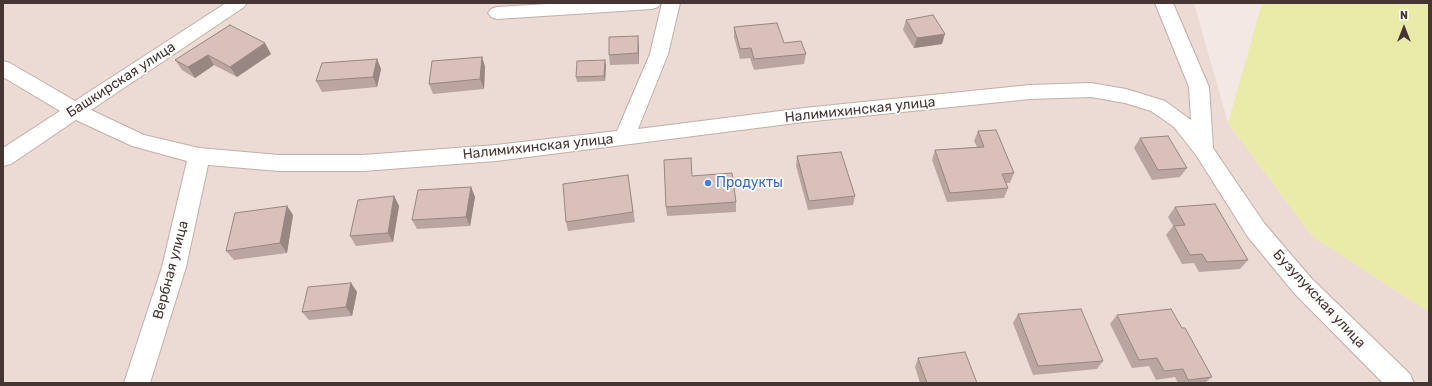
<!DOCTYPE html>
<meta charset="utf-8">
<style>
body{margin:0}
#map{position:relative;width:1432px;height:386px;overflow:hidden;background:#f3e8e4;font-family:Rubik,sans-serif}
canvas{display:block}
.frame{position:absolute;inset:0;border:4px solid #463633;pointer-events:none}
.north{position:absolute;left:1384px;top:8px;width:40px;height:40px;-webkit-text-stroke:3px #fff;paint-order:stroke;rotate:0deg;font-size:11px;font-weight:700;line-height:16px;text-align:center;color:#463633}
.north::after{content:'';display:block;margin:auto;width:14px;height:18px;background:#463633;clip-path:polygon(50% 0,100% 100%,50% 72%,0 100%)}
</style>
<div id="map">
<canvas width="1432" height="386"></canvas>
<div class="frame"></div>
<div class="north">N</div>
</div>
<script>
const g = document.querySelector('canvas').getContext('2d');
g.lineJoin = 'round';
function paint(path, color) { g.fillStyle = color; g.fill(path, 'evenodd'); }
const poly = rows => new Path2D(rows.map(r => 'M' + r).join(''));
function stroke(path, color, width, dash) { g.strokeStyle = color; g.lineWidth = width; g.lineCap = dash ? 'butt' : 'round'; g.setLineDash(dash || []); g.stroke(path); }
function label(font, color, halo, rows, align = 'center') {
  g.font = font + ' Rubik,sans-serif'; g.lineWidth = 3.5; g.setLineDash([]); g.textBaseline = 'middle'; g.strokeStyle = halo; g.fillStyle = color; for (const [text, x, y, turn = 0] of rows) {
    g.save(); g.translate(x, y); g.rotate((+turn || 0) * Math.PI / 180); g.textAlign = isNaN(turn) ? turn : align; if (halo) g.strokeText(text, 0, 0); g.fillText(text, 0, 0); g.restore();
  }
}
paint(poly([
 [3,3,1194,3,1228,123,1313,237,1429,312,1429,383,3,383]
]), '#ecdad5');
paint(poly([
 [1262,3,1429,3,1429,312,1313,237,1228,123]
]), '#ebeba9');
const minor = poly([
 [226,3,247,3,244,7,91,110,144,135,199,148,279,155,363,155,496,145,617,131,650,54,662,3,680,3,668,54,638,129,804,108,1030,85,1091,83,1126,89,1165,101,1191,120,1189,87,1155,3,1173,3,1209,87,1213,148,1264,223,1312,279,1410,374,1414,383,1383,383,1294,293,1248,237,1196,155,1174,127,1151,111,1125,103,1091,97,1030,99,804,122,496,161,363,171,279,171,208,165,186,267,150,383,124,383,162,267,187,161,132,146,76,120,11,164,3,166,3,148,60,111,3,77,3,61,10,63,75,101,226,3],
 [564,3,661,3,658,7,652,9,497,19,491,17,488,13,491,9,497,7,564,3]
]);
stroke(minor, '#c3aea9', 2);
paint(minor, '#fff');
paint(poly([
 [906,20,942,44,914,48,903,30],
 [230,25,271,54,237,77,214,65,195,78,182,70,175,60],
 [734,27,784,43,806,54,804,64,754,70,750,58,740,59,734,37],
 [639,46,639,64,610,65,609,55],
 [482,57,485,67,484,89,433,94,429,84],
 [377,59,381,69,377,87,322,92,316,81],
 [606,65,605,81,577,82,576,77],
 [978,131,1014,173,1010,183,1006,183,1008,188,1004,198,947,202,932,160,935,150,977,147,974,141],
 [1140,138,1187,168,1180,177,1152,180,1134,148],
 [797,156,855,196,853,205,808,210,796,166],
 [628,175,635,222,568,231,566,222],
 [692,176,736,202,736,212,667,216,666,207],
 [471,187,475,197,470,226,417,229,412,220],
 [394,196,399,206,393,242,356,246,350,236],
 [287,206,293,215,287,253,234,260,226,251],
 [1175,207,1248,260,1240,269,1199,272,1194,263,1182,264,1166,235,1173,226,1168,217],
 [351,283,357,292,352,316,309,320,302,312],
 [1018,314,1103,361,1097,369,1033,375,1013,323],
 [1117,315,1182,328,1212,377,1205,383,1178,383,1175,377,1156,380,1149,366,1132,368,1110,324],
 [918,358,977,383,920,383,915,367]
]), '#bba5a1');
paint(poly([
 [945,34,942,44,914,48,917,38],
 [638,36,639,46,639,64,638,53],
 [265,43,271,54,237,77,230,67],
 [208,55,214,65,195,78,188,67],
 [482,57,485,67,484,89,480,79],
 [377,59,381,69,377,87,373,77],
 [605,60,606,65,605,81,604,76],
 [471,187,475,197,470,226,466,217],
 [394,196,399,206,393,242,388,233],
 [287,206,293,215,287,253,280,243],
 [351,283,357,292,352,316,346,307]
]), '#988683');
const building = poly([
 [933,15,945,34,917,38,906,20,933,15],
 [777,23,784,43,801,41,806,54,754,59,751,48,740,49,734,27,777,23],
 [230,25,265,43,230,67,208,55,188,67,175,60,230,25],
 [638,36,638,53,609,55,609,37,638,36],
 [482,57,480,79,429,84,432,61,482,57],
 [377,59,373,77,316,81,322,63,377,59],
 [605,60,604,76,576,77,577,61,605,60],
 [996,130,1014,173,1002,174,1008,188,950,193,935,150,984,147,978,131,996,130],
 [1168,136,1187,168,1158,170,1140,138,1168,136],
 [841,152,855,196,809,201,797,156,841,152],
 [691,158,692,176,732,173,736,202,666,207,664,160,691,158],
 [628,175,633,212,566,222,563,184,628,175],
 [471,187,466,217,412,220,418,190,471,187],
 [394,196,388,233,350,236,358,200,394,196],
 [1215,204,1248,260,1207,262,1202,254,1190,255,1174,226,1185,225,1175,207,1215,204],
 [287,206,280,243,226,251,235,213,287,206],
 [351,283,346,307,302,312,308,287,351,283],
 [1081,309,1103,361,1038,366,1018,314,1081,309],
 [1171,309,1182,328,1185,328,1212,377,1188,380,1183,369,1164,371,1157,358,1139,360,1117,315,1171,309],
 [965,352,977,383,927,383,918,358,965,352]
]);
paint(building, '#d9c0bb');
stroke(building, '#988683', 1);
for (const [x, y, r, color] of [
 [708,183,4,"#3f7fe0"]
]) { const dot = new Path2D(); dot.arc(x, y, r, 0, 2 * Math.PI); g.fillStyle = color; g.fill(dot); stroke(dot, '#fff', 1.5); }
label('14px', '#463633', '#fff', [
 ["Башкирская улица",121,80,-33],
 ["Налимихинская улица",860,110,-6],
 ["Налимихинская улица",538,147,-6],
 ["Вербная улица",171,270,-75],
 ["Бузулукская улица",1319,299,47]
]);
label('14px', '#366cbe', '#fff', [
 ["Продукты",716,183]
], 'left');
</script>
